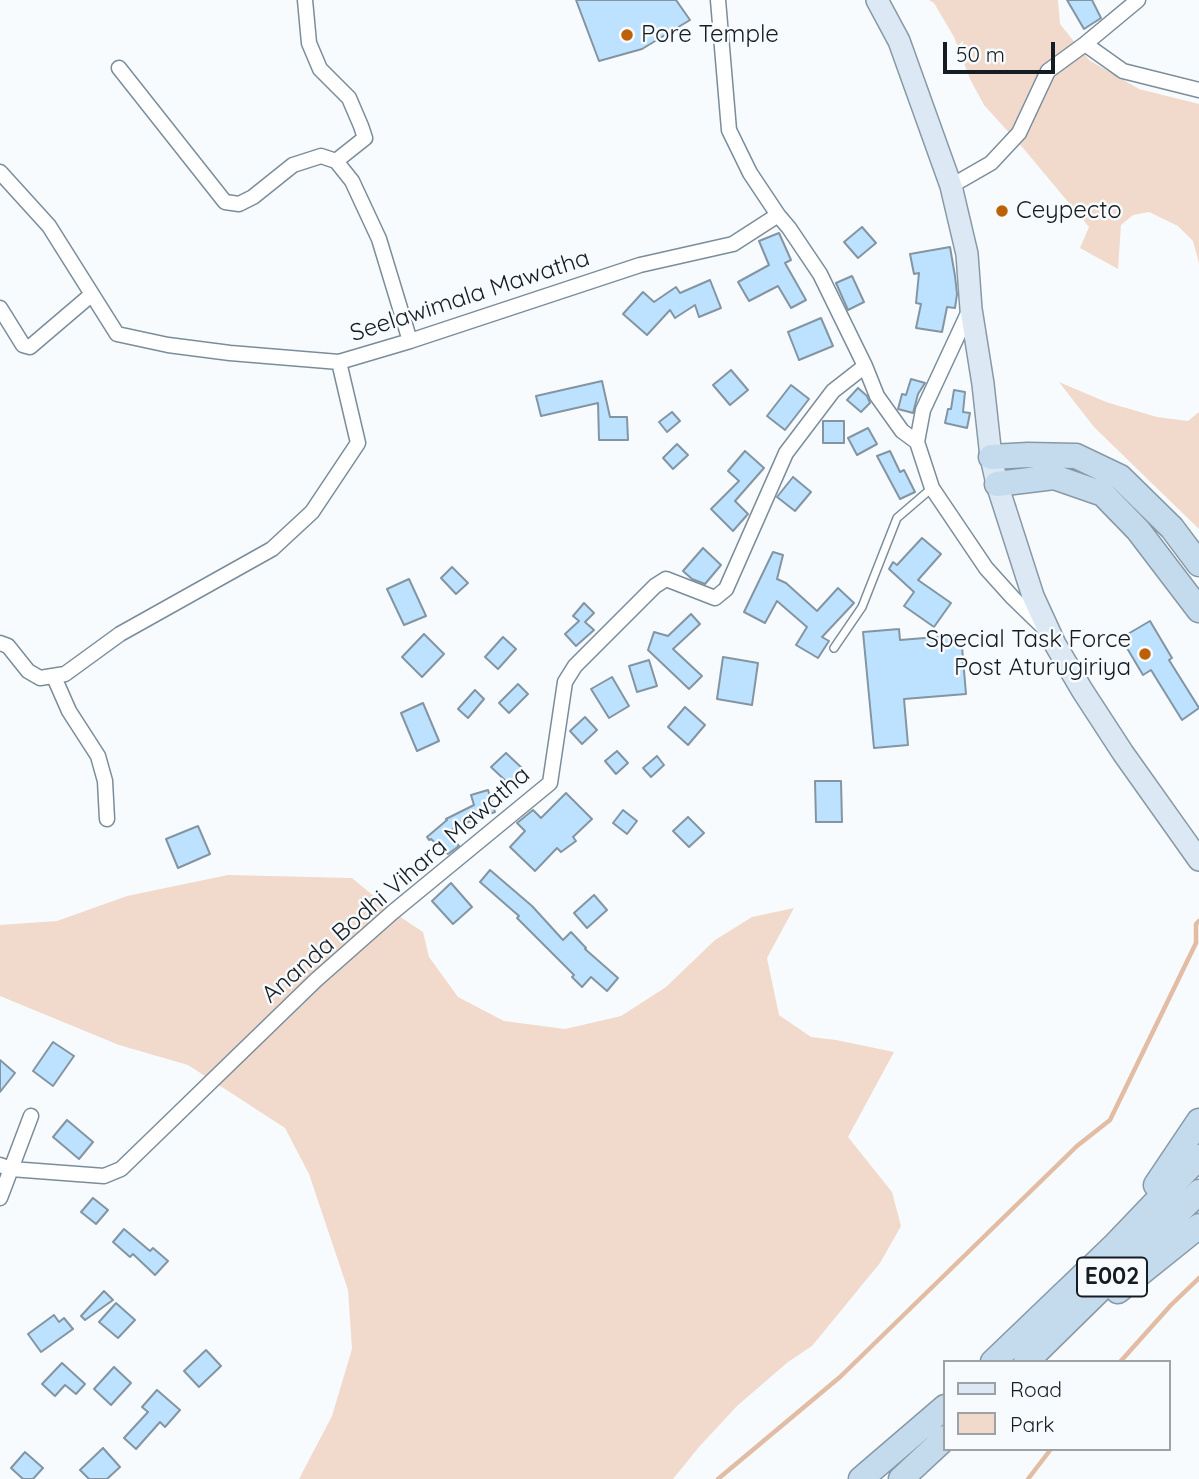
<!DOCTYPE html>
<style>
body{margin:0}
#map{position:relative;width:1199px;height:1479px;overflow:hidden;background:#f7fbfe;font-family:Quicksand,sans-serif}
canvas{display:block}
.legend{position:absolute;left:943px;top:1360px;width:228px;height:91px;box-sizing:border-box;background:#f7fbfe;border:2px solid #9da2a6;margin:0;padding:9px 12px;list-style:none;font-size:21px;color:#151c22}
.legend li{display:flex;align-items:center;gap:14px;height:35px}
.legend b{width:35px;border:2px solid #9da2a6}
.scale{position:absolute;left:943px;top:42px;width:112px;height:32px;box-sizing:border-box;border:4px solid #151c22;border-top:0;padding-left:9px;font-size:21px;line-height:24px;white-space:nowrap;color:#151c22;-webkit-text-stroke:5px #f7fbfe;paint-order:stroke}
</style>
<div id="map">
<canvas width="1199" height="1479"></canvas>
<ul class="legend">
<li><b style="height:9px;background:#dce9f4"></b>Road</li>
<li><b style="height:19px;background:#f1dacb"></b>Park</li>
</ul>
<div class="scale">50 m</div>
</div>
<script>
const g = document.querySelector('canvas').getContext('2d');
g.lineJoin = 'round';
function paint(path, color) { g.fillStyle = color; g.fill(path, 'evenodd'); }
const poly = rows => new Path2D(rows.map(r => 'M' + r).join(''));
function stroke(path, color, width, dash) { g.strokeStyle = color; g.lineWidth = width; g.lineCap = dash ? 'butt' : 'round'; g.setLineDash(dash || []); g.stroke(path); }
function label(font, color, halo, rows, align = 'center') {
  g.font = font + ' Quicksand,sans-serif'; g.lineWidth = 5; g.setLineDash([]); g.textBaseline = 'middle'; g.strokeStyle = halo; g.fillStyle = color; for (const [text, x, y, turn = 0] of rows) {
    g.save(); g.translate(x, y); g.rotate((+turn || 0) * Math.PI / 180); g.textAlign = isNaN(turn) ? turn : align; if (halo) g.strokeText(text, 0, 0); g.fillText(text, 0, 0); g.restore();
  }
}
paint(poly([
 [929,0,1058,0,1060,24,1089,60,1139,89,1199,104,1199,263,1193,241,1178,226,1149,212,1133,215,1121,225,1118,269,1080,248,1089,227,1023,148,984,105,970,79,954,37,934,3],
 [1059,382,1106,402,1157,417,1188,421,1199,412,1199,529,1094,427],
 [228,875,352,878,393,912,423,932,429,957,458,997,504,1021,565,1029,621,1016,666,987,715,940,752,917,794,908,767,958,779,1015,811,1037,836,1040,894,1052,848,1137,892,1192,901,1226,880,1263,812,1346,788,1362,737,1406,699,1447,673,1479,299,1479,332,1416,352,1349,348,1290,309,1174,285,1128,188,1065,119,1045,0,996,0,925,57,921,127,896]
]), '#f1dacb');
stroke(poly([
 [1120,1362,1171,1305,1199,1278],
 [718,1479,840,1377,1077,1146,1110,1120,1196,943,1196,924,1199,921],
 [1028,1479,1051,1449]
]), '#e2bca3', 4.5);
const building = poly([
 [576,0,676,0,690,20,642,49,599,61,576,0],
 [1067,0,1092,0,1101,18,1084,29,1067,0],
 [862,227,876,243,858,258,844,242,862,227],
 [779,233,791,260,785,263,806,300,791,308,778,286,749,301,738,282,769,265,759,241,779,233],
 [950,247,955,276,957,294,955,308,947,307,942,332,916,328,921,304,916,303,919,273,914,274,910,254,950,247],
 [852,276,864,302,848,310,836,283,852,276],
 [710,280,721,308,699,317,695,305,675,318,670,310,647,335,623,314,643,292,654,302,676,287,680,293,710,280],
 [821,318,833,346,799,360,788,332,821,318],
 [731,370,748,390,730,405,713,385,731,370],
 [911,379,925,383,918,394,913,413,898,409,902,394,906,395,911,379],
 [602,381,610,417,627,417,628,440,599,440,598,403,541,416,536,396,602,381],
 [791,385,809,399,785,430,767,416,791,385],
 [858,388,867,396,870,403,861,412,847,400,858,388],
 [954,390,965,392,963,412,970,413,967,428,945,423,948,409,951,409,954,390],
 [672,412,680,421,667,432,659,422,672,412],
 [823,421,844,421,844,443,823,443,823,421],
 [868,428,877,444,857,455,848,438,868,428],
 [677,444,688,455,673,469,663,458,677,444],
 [745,451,764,468,735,501,748,514,733,531,711,509,739,481,728,471,745,451],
 [890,451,900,472,904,470,915,492,900,499,877,456,890,451],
 [793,477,811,492,795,511,777,497,793,477],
 [922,538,941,554,918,580,951,603,934,627,904,606,914,592,889,569,893,562,897,565,922,538],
 [703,548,721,565,705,584,692,579,683,571,703,548],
 [773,552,783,555,777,579,786,583,817,611,838,588,854,603,822,637,829,641,818,658,796,645,807,627,777,601,765,623,744,612,773,552],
 [452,567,468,583,456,594,441,578,452,567],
 [409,579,426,616,404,625,387,589,409,579],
 [584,603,594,613,585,622,594,630,576,646,565,634,579,621,573,616,584,603],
 [691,614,700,624,673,649,702,676,689,689,648,650,654,632,668,636,691,614],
 [1150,621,1172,658,1169,660,1199,708,1182,720,1151,670,1143,675,1121,638,1150,621],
 [899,629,900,640,961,635,966,694,904,699,908,745,874,748,863,632,899,629],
 [424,634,444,654,422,677,402,657,424,634],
 [503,637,516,649,498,669,485,657,503,637],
 [723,657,758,663,752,705,717,699,723,657],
 [649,660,657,686,637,692,629,666,649,660],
 [612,677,629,706,609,718,591,689,612,677],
 [518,684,528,694,509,713,499,703,518,684],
 [475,690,484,699,468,718,458,709,475,690],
 [423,703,439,741,417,751,401,713,423,703],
 [685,707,705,725,688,745,668,727,685,707],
 [585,717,597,730,582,744,570,731,585,717],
 [617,751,628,763,616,774,605,761,617,751],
 [506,753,523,769,509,784,491,767,506,753],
 [657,756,664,765,651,777,643,768,657,756],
 [815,781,841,781,842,822,816,822,815,781],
 [488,790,495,812,475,819,447,832,459,846,448,854,431,839,429,840,427,837,447,820,446,819,474,805,471,795,488,790],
 [566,793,592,819,573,837,576,841,561,852,557,848,535,871,510,847,525,831,517,823,533,810,541,818,566,793],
 [623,810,637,821,627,834,613,823,623,810],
 [688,817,704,833,689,847,673,831,688,817],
 [198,826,210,854,178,868,166,839,198,826],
 [490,870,532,906,563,940,571,932,586,948,585,949,618,978,607,991,591,977,582,987,572,977,574,975,517,918,519,916,480,882,490,870],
 [451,883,472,907,453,924,432,901,451,883],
 [594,895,607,910,587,928,574,913,594,895],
 [53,1042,74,1056,53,1086,33,1071,53,1042],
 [0,1060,15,1073,0,1092,0,1060],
 [67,1120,93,1142,79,1159,53,1137,67,1120],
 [93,1198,108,1210,96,1224,81,1212,93,1198],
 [124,1229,150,1251,153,1248,168,1261,155,1275,133,1254,130,1257,113,1242,124,1229],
 [104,1291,113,1300,85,1320,81,1316,104,1291],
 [116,1303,135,1320,118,1338,99,1322,116,1303],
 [54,1315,59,1322,64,1318,73,1329,41,1352,28,1334,54,1315],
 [206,1350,221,1366,199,1387,184,1371,206,1350],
 [62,1363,85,1384,76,1394,65,1385,55,1396,42,1384,62,1363],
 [114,1367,131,1383,111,1405,94,1389,114,1367],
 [157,1390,180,1410,165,1427,160,1422,136,1449,124,1438,148,1412,142,1407,157,1390],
 [103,1448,120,1467,107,1479,89,1479,80,1470,103,1448],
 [25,1452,43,1468,33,1479,23,1479,11,1468,25,1452]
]);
paint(building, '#bde2ff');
stroke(building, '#8395a3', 2);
const service = poly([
 [834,648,862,607,897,518,932,488]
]);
const minor = poly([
 [305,0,309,43,320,69,349,98,361,126,365,138,336,161],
 [1085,44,1123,71,1199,90],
 [119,68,225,202,239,204,253,197,293,165,321,156,336,161,352,181,379,239,410,341],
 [0,172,49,226,117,334,168,345,230,353,339,362],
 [951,186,991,163,1019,133,1048,71,1085,44,1138,0],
 [778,215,789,228,820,274,865,366,877,396,902,431,917,442],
 [0,308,23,345,30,347,91,295],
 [970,309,923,410,917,442,932,488,986,568,1013,598,1044,628],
 [0,643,8,646,28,671,40,678,65,674,120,634,272,549,312,512,358,443,339,362,410,341,640,265,733,244,778,215,750,173,729,130,718,0],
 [54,677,69,711,98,756,105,781,107,819],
 [31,1116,11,1169,104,1176,121,1169,316,980,393,912,550,783,565,682,575,666,655,586,666,579,715,598,726,589,786,453,833,391,865,366],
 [0,1165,11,1169,0,1198]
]);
const primary = poly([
 [877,0,899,41,951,186,967,254,971,309,983,384,991,457,997,484,1033,596,1055,644,1082,690,1123,753,1199,860]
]);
const motorway = poly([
 [991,457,1028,455,1076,456,1120,477,1172,528,1199,564],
 [997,484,1054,477,1103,494,1138,530,1199,610],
 [1156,1185,1199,1121],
 [1118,1291,1199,1226],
 [993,1362,1114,1246,1199,1157],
 [1026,1362,1199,1192],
 [861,1479,945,1407],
 [901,1479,945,1438]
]);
stroke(service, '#7b8d9b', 10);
stroke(minor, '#7b8d9b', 17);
stroke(primary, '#8798a6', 24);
stroke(motorway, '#8798a6', 27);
stroke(service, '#fff', 7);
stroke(minor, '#fff', 14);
stroke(primary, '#dce9f4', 21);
stroke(motorway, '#c4dbed', 24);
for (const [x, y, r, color] of [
 [627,35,7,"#bd6109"],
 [1002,211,7,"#bd6109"],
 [1145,654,7,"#bd6109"]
]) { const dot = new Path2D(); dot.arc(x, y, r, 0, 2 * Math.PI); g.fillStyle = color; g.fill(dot); stroke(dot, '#f7fbfe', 2.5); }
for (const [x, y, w] of [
 [1112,1277,70]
]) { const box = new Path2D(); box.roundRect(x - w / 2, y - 19.5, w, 39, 5); g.fillStyle = '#f7fbfe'; g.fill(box); stroke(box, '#151c22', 2); }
label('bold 23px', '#151c22', null, [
 ["E002",1112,1277]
]);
label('24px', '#151c22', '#f7fbfe', [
 ["Pore Temple",641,35],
 ["Ceypecto",1016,211],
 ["Special Task Force",1131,640,"right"],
 ["Post Aturugiriya",1131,668,"right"]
], 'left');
label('24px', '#151c22', '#f7fbfe', [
 ["Seelawimala Mawatha",470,296,-18],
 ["Ananda Bodhi Vihara Mawatha",396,885,-41]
]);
</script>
